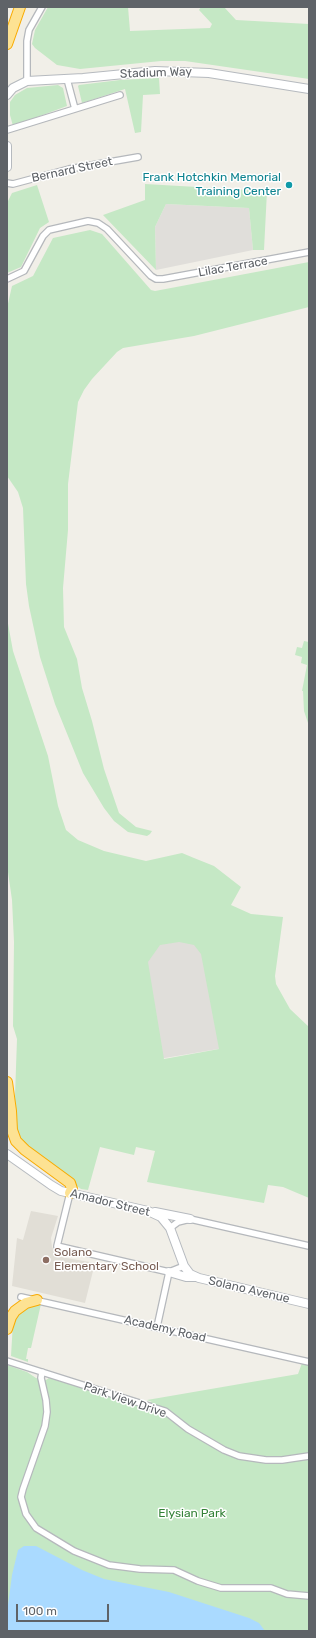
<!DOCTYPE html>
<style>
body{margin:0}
#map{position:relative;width:316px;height:1638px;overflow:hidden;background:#f1efe8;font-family:Rubik,sans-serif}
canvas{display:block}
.frame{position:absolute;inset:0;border:8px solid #5f6368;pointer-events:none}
.scale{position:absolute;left:16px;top:1604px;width:93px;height:18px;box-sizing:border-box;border:2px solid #5f6368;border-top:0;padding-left:5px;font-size:12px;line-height:14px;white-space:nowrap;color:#5f6368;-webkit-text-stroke:3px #fff;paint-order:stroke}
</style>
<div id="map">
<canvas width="316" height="1638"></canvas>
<div class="frame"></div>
<div class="scale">100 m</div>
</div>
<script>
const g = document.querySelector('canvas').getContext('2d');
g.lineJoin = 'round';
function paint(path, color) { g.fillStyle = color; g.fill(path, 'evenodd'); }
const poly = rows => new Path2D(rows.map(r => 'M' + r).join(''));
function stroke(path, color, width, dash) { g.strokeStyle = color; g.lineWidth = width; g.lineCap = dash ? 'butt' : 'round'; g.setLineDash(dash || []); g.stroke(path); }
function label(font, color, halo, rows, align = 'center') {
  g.font = font + ' Rubik,sans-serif'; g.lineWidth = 3; g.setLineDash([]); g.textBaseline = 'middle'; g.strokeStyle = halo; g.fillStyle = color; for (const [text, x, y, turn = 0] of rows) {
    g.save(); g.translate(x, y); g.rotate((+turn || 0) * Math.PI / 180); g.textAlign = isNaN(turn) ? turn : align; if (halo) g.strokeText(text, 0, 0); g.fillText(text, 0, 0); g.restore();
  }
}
paint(poly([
 [166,204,249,208,253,250,156,270,155,227],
 [219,911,242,1045,141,1062,118,928]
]), '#e0deda');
paint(poly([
 [31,1211,58,1216,51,1238,52,1247,56,1253,61,1257,95,1263,85,1303,12,1286,17,1238,23,1240]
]), '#e1ded6');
paint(poly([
 [48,7,128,7,130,31,210,28,212,24,199,10,201,7,224,7,236,20,309,24,309,79,185,61,161,61,80,69,57,65,35,48,32,44,35,30],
 [159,78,160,94,143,95,141,132,135,133,125,89,82,103,78,86,79,85,120,80],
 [58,85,63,88,67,106,13,126,10,115,10,102,15,95,27,88],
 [145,184,267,191,264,250,253,250,249,208,166,204,155,227,156,270,103,215,145,200],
 [37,185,49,222,40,228,21,267,7,273,7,203,12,193],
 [90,230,102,234,151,290,155,291,309,262,309,307,194,336,123,348,117,352,92,379,84,390,78,402,68,484,68,530,63,588,64,627,77,659,82,688,92,721,104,769,119,813,136,827,152,831,150,834,147,836,128,832,114,821,104,808,83,773,55,704,40,657,29,606,26,584,23,508,18,492,7,476,7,308,12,286,33,276,53,238],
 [7,618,13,651,48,756,58,806,66,830,78,840,104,851,146,861,182,853,194,858,214,866,241,887,231,905,251,914,283,917,275,976,276,984,290,1009,309,1027,309,1198,283,1187,268,1185,264,1203,147,1182,155,1151,136,1147,134,1155,100,1147,88,1190,81,1189,26,1149,17,1137,14,1124,17,1039,13,1026,14,942,12,900,7,865],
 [179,942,194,945,201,954,219,1049,164,1059,148,962,160,945],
 [304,641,309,642,309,726,304,711,303,691,302,691,307,665,301,663,302,657,295,655,297,647,302,648],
 [41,1304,31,1348,28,1348,26,1359,28,1359,28,1362,11,1356,13,1322,17,1314,28,1306],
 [302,1363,309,1365,309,1631,7,1631,7,1365,27,1372,36,1378,46,1380,49,1378,138,1405,152,1402,147,1400,298,1374]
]), '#c5e8c5');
paint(poly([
 [24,1546,36,1546,82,1570,104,1579,169,1592,249,1618,259,1623,265,1631,7,1631,7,1613,12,1575,18,1550]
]), '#aadaff');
const street = poly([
 [67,79,75,109],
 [27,81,27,41,29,30,42,7],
 [7,130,120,95],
 [7,183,13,184,69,169,138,157],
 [7,279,24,271,43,236,49,230,88,221,98,223,107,229,151,276,156,279,163,279,309,252],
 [70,1193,57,1246,169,1272,184,1266],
 [170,1228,178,1222,190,1219,309,1246],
 [21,1297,309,1362],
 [157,1327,169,1272],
 [7,1361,165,1411,188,1429,224,1450,239,1456,266,1460,282,1460,309,1456],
 [42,1372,41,1378,46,1400,47,1412,45,1426,23,1489,21,1497,26,1514,36,1528,74,1551,109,1565,140,1569,174,1570,198,1581,221,1588,271,1588,287,1594,309,1596]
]);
const secondary = poly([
 [7,95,13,88,27,81,83,78,155,71,209,73,309,89],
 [7,146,7,167],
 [7,1154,51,1185,61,1191,148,1211,161,1217,170,1228,184,1266,190,1274,199,1278,309,1304],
 [155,1212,190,1219],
 [169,1272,186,1277,195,1277]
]);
const highway = poly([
 [7,44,20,7],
 [7,1082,11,1111,12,1130,16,1141,25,1150,70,1183,72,1189,70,1193],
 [7,1329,11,1317,15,1311,26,1303,37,1300]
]);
stroke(street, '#b5b8bc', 8);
stroke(secondary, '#b6babf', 10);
stroke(highway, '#f9ab00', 12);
stroke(street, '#fff', 5.5);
stroke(secondary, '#fff', 8);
stroke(highway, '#fde293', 10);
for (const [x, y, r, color] of [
 [289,185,4,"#0f9aa8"],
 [46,1260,4,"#8d6e63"]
]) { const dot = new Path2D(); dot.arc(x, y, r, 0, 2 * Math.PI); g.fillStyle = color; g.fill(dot); stroke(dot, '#fff', 1.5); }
label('12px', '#5f6368', '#fff', [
 ["Stadium Way",156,73,-2],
 ["Bernard Street",72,170,-12],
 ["Lilac Terrace",233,267,-10],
 ["Amador Street",110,1203,14],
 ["Solano Avenue",249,1290,13],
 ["Academy Road",165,1329,13],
 ["Park View Drive",125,1400,19]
]);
label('12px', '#0d838f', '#fff', [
 ["Frank Hotchkin Memorial",281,178],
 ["Training Center",281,192]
], 'right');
label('12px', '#785e54', '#fff', [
 ["Solano",54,1253],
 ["Elementary School",54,1267]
], 'left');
label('12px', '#348238', '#fff', [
 ["Elysian Park",192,1514]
]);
</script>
